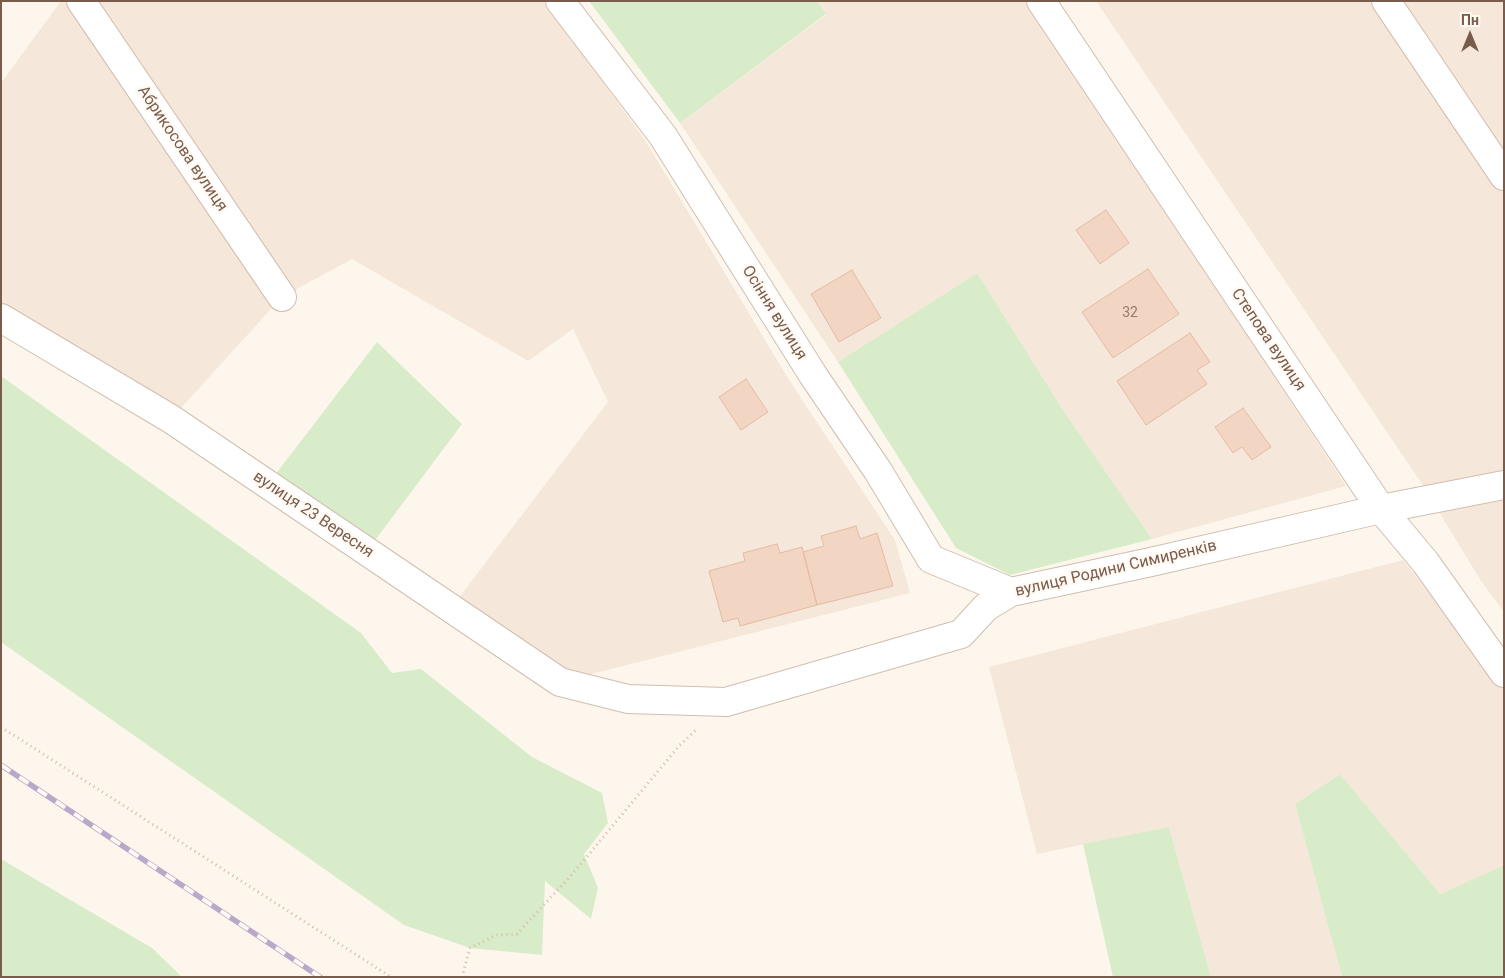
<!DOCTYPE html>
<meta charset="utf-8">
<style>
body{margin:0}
#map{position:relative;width:1505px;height:978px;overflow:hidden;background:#fdf6ec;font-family:Roboto,sans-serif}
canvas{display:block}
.frame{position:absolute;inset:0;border:2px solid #7a5c4d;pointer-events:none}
.north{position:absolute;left:1445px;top:10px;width:50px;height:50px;-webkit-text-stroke:4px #fffaf3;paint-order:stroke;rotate:0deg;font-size:14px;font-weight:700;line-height:20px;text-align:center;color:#7a5c4d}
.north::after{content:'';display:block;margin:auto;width:18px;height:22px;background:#7a5c4d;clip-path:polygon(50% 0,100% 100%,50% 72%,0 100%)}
</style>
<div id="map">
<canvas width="1505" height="978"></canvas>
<div class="frame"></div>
<div class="north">Пн</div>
</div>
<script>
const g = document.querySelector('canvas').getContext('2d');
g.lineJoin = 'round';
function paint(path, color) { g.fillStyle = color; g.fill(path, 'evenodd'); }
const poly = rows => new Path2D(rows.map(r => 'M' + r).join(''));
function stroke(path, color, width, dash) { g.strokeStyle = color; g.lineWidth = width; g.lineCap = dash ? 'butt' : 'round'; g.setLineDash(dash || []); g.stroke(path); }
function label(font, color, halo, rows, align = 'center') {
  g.font = font + ' Roboto,sans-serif'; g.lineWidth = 5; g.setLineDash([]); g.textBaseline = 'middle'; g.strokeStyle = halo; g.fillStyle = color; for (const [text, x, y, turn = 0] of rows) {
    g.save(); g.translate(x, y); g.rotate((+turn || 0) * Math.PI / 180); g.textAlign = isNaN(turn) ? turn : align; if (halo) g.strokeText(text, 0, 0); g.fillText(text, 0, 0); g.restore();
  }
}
paint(poly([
 [61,1,544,1,645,140,789,380,895,540,910,593,560,682,451,608,608,402,573,329,528,361,352,259,282,297,171,419,1,318,1,83],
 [817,1,1029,1,1346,486,1152,539,1065,413,977,273,838,362,680,123,826,15],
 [1096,1,1504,1,1504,612,1481,581,1422,484],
 [1403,560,1504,688,1504,865,1440,894,1340,774,1295,804,1342,977,1211,977,1169,827,1037,854,989,667]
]), '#f5e8da');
paint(poly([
 [589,1,817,1,826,14,680,123],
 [977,273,1065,413,1152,539,1010,575,956,548,838,362],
 [377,342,462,424,367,551,268,484],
 [1,376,361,633,392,673,421,669,532,757,602,793,608,823,584,854,598,888,591,919,545,881,542,955,470,948,404,925,1,642],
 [1340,774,1440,894,1504,865,1504,977,1342,977,1295,804],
 [1169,827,1211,977,1113,977,1083,844],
 [1,859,152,948,182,977,1,977]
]), '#d8ecc9');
const building = poly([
 [1106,210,1129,243,1100,264,1076,230,1106,210],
 [1148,269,1179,314,1113,358,1082,312,1148,269],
 [852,270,881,318,839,342,811,294,852,270],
 [1190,333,1210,362,1197,370,1207,384,1146,425,1117,381,1190,333],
 [746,379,768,412,741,430,719,397,746,379],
 [1243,408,1271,447,1252,460,1242,447,1233,453,1215,427,1243,408],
 [856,526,860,539,877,533,893,586,817,605,803,552,824,546,821,536,856,526],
 [777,544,780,553,802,547,817,605,740,626,738,618,723,622,709,571,745,561,743,553,777,544]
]);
paint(building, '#f3d5c3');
stroke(building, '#e6bba3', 1);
const minor = poly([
 [81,1,282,297],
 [560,1,663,136,813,375,878,471,931,559,1011,592],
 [1041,1,1381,509,1426,563,1504,673],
 [1386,1,1504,176],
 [1,318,171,419,560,682,628,699,726,702,961,634,986,607,1011,592,1151,562,1381,509,1504,485]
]);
stroke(minor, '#d1beb0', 30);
stroke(poly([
 [1,727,391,977],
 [465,977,463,973,470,948,496,935,517,934,575,871,679,746,698,728]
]), '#d9b8a5', 3, [1, 4]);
stroke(minor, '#fff', 28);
const rail = poly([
 [1,765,320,977]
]);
stroke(rail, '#b9a8c9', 5.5);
stroke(rail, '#fffaf3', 4, [11]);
label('14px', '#987a6a', null, [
 ["32",1130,313]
]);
label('16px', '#7a5c4d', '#fffaf3', [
 ["Абрикосова вулиця",182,149,56],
 ["Осіння вулиця",774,313,58],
 ["Степова вулиця",1268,340,56],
 ["вулиця 23 Вересня",313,515,34],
 ["вулиця Родини Симиренків",1116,569,-13]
]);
</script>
